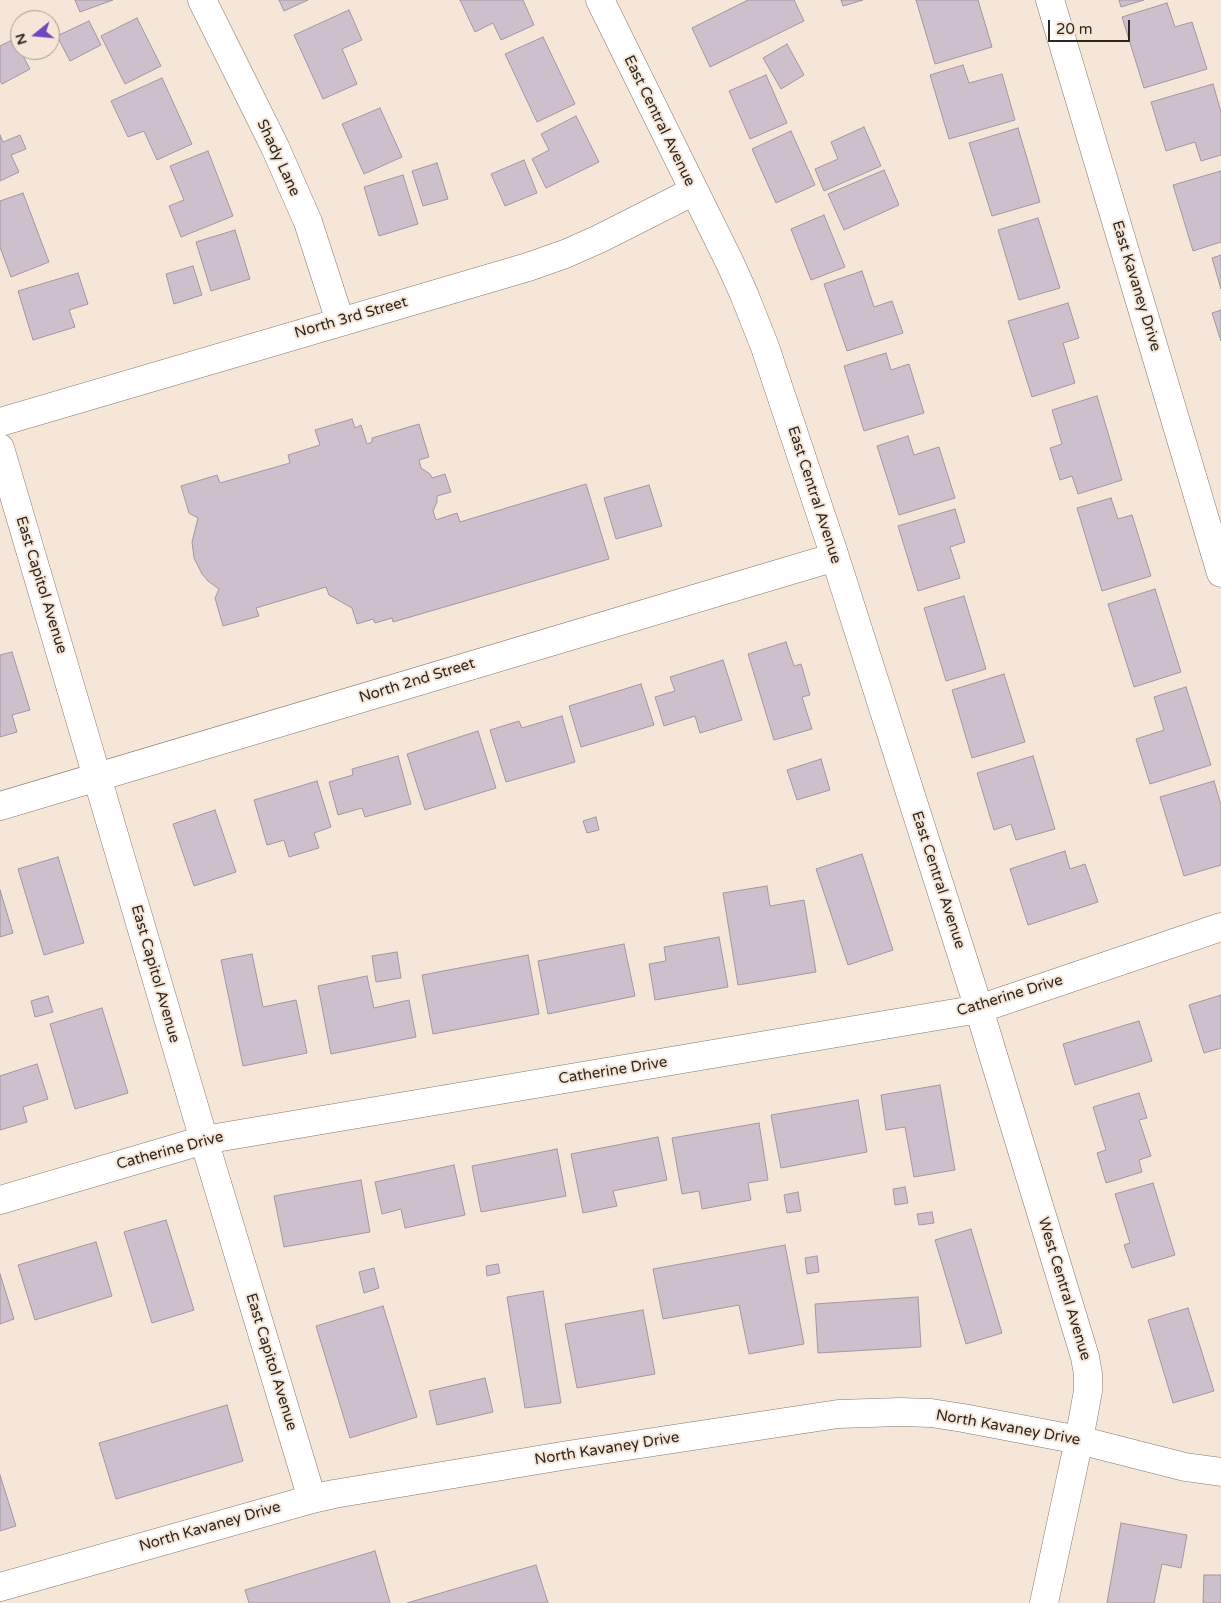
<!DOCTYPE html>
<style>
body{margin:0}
#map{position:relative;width:1221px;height:1603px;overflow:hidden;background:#f6e6d8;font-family:"Varela Round",sans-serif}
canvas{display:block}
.north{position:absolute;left:10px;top:10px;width:50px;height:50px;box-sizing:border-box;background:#f6e6d8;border:1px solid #a69a8f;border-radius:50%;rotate:253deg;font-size:14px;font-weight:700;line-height:20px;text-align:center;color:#2d2722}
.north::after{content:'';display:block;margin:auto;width:18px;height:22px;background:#7047bf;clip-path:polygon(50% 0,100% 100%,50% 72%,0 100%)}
.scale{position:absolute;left:1048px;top:20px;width:82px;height:22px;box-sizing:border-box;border:2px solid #2d2722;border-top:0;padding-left:6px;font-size:15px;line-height:18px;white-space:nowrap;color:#2d2722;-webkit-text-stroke:4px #f6e6d8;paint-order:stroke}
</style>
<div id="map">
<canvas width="1221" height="1603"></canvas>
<div class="north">N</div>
<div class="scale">20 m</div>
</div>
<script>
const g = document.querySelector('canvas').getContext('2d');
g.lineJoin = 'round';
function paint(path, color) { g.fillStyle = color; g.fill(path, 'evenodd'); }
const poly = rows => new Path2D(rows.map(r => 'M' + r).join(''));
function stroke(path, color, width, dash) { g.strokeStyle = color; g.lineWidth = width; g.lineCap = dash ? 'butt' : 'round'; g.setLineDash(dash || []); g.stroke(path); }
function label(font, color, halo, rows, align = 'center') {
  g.font = font + ' "Varela Round",sans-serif'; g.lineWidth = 4; g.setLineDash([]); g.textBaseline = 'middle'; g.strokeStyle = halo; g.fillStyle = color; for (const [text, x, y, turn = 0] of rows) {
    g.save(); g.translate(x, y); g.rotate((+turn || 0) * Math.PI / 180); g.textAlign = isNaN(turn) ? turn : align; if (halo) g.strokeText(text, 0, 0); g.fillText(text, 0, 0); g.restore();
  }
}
const building = poly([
 [75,0,113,0,80,12,75,0],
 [279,0,308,0,284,11,279,0],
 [460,0,523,0,534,25,501,40,493,23,475,32,460,0],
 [748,0,794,0,804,21,710,67,692,28,748,0],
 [841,0,863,0,843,6,841,0],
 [916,0,978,0,992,47,935,64,916,0],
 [1119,0,1144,0,1121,7,1119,0],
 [1167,3,1175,27,1192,22,1207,69,1144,88,1122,17,1167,3],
 [349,10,362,40,342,49,357,84,323,99,294,35,349,10],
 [137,18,161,66,125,84,101,36,137,18],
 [89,21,101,45,70,61,57,36,89,21],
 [543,37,575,104,537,122,505,54,543,37],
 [14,39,30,69,2,84,0,81,0,46,14,39],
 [787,44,804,75,781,89,763,58,787,44],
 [963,65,969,83,1002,74,1015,120,949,139,930,75,963,65],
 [766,75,787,123,750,139,729,91,766,75],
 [162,78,192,144,157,160,144,131,128,137,111,101,162,78],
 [1213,84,1221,112,1221,155,1201,161,1195,142,1166,151,1151,102,1213,84],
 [380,108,402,157,364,174,342,124,380,108],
 [576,116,599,162,546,188,532,159,549,150,541,134,576,116],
 [864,127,881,166,824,191,815,169,838,159,831,142,864,127],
 [1018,128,1040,202,992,216,969,143,1018,128],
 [791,131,815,185,776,203,752,149,791,131],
 [0,135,3,142,20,135,26,149,11,155,19,172,0,181,0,135],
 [208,151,233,216,181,237,169,206,184,200,170,166,208,151],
 [524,160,537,193,505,206,491,174,524,160],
 [437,163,448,199,423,206,412,171,437,163],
 [884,170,899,205,844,230,828,194,884,170],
 [1221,171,1221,242,1193,251,1173,185,1221,171],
 [403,175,418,224,379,236,364,187,403,175],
 [23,193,49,262,11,277,0,247,0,201,23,193],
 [824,215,845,267,811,280,791,229,824,215],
 [1038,218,1060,288,1019,300,998,230,1038,218],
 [235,230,250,279,211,291,196,242,235,230],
 [1221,255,1221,289,1212,258,1221,255],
 [193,266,202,295,174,304,166,274,193,266],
 [862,271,874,307,892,301,903,333,847,351,824,284,862,271],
 [78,273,88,304,69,310,75,327,33,340,18,291,78,273],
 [1068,303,1079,338,1063,343,1075,383,1032,397,1008,321,1068,303],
 [1221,310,1221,341,1212,313,1221,310],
 [886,353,891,370,909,364,924,413,864,431,844,366,886,353],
 [1097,396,1122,480,1078,494,1072,476,1060,480,1050,448,1062,444,1052,410,1097,396],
 [352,419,355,428,361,425,367,444,372,442,372,438,419,424,429,457,419,460,421,468,430,474,432,478,445,474,451,492,437,496,437,502,433,511,436,520,457,513,460,522,586,484,609,559,393,622,392,618,375,623,373,619,357,624,352,608,329,595,326,587,256,608,259,616,223,626,215,598,219,589,208,581,202,574,194,558,192,542,198,518,189,513,181,486,217,475,220,483,290,463,288,455,320,445,315,430,352,419],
 [908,436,914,455,939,447,955,498,899,515,877,446,908,436],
 [649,485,662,526,616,539,604,498,649,485],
 [1111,498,1118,519,1132,515,1151,576,1102,591,1077,508,1111,498],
 [955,509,965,542,950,547,960,578,918,591,898,526,955,509],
 [1155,589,1181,672,1134,687,1108,604,1155,589],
 [964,596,986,669,946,681,924,608,964,596],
 [786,642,794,666,801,664,810,695,802,697,812,729,774,740,748,654,786,642],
 [12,652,30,710,12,715,17,732,0,737,0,655,12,652],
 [723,660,742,720,700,733,695,716,664,726,655,697,675,691,670,677,723,660],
 [1004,674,1025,742,972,758,952,690,1004,674],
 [641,684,654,725,581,747,569,706,641,684],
 [1186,687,1211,765,1150,784,1136,739,1164,730,1154,697,1186,687],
 [562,716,575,762,506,782,490,730,519,721,522,728,562,716],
 [478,731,496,788,425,810,407,754,478,731],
 [398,756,411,804,365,817,362,808,338,815,329,782,353,775,352,769,398,756],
 [1033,756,1055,829,1016,840,1011,824,994,830,977,773,1033,756],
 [821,759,830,790,797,800,787,770,821,759],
 [317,781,331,827,314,833,319,848,289,857,284,840,267,845,254,800,317,781],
 [1214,781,1221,805,1221,865,1184,876,1160,797,1214,781],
 [215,810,236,872,194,886,173,824,215,810],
 [596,817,599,830,587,833,583,821,596,817],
 [1065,851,1070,869,1085,864,1098,902,1028,925,1010,869,1065,851],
 [862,854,893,950,848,965,816,869,862,854],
 [58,857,84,943,44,955,18,869,58,857],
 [767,886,770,906,804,900,816,972,738,985,723,893,767,886],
 [0,890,13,933,0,937,0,890],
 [719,937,728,987,655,1000,649,964,666,961,664,947,719,937],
 [624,944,635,996,548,1014,538,961,624,944],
 [397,952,401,978,376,982,372,956,397,952],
 [252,954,263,1007,296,1000,307,1053,243,1066,221,960,252,954],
 [528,955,539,1014,433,1034,422,975,528,955],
 [367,976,374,1008,409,1000,416,1037,331,1054,318,986,367,976],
 [1221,995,1221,1048,1204,1053,1189,1005,1221,995],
 [48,996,53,1012,35,1017,31,1001,48,996],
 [102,1008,128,1093,75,1109,50,1024,102,1008],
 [1139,1021,1152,1061,1075,1085,1063,1044,1139,1021],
 [37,1064,48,1099,23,1107,27,1122,0,1130,0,1076,37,1064],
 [940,1085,955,1170,914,1177,905,1127,886,1130,881,1095,940,1085],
 [1139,1093,1147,1118,1139,1120,1151,1156,1139,1160,1142,1172,1106,1183,1097,1153,1106,1150,1093,1107,1139,1093],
 [858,1100,867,1152,781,1168,771,1115,858,1100],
 [759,1123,768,1180,748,1183,751,1200,702,1209,699,1191,682,1194,672,1138,759,1123],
 [658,1137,667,1180,613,1191,617,1206,583,1213,571,1154,658,1137],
 [557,1149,566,1196,481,1212,472,1166,557,1149],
 [454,1165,465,1215,405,1228,401,1209,382,1214,375,1182,454,1165],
 [361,1180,370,1232,284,1247,274,1196,361,1180],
 [1153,1183,1175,1255,1132,1268,1124,1245,1130,1243,1115,1194,1153,1183],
 [905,1187,908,1203,895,1205,893,1189,905,1187],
 [798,1192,801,1211,787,1213,784,1195,798,1192],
 [932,1212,934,1223,919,1225,917,1214,932,1212],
 [166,1220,194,1310,152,1323,124,1232,166,1220],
 [971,1229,1002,1333,966,1344,935,1240,971,1229],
 [96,1242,112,1296,35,1320,18,1265,96,1242],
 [785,1245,804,1344,749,1354,739,1305,663,1319,653,1269,785,1245],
 [817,1256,819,1272,807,1274,805,1258,817,1256],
 [498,1264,500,1273,487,1276,486,1266,498,1264],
 [374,1268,379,1288,364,1293,359,1272,374,1268],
 [0,1274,14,1319,0,1324,0,1274],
 [543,1291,561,1403,525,1408,507,1297,543,1291],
 [918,1297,921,1347,818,1353,815,1304,918,1297],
 [383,1306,417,1417,350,1438,316,1326,383,1306],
 [1188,1308,1214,1391,1173,1403,1148,1320,1188,1308],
 [643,1310,655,1374,577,1388,565,1324,643,1310],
 [485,1378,493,1412,437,1425,429,1391,485,1378],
 [227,1405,243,1461,116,1499,99,1443,227,1405],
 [0,1475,16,1526,0,1531,0,1475],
 [1121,1523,1187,1535,1181,1568,1162,1564,1154,1603,1107,1603,1121,1523],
 [375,1551,390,1603,249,1603,245,1590,375,1551],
 [536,1565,548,1603,407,1603,536,1565],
 [1204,1575,1221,1575,1221,1603,1203,1603,1204,1575]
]);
paint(building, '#cebfcd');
stroke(building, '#a496a3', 1);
const minor = poly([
 [202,0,275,147,308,222,340,321],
 [600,0,730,263,744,294,765,347,835,557,979,1009,1085,1357,1088,1374,1088,1391,1079,1440,1044,1603],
 [1050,0,1221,573],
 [0,422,528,267,565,254,599,239,694,191],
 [0,448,204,1140,312,1499],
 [0,806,835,557],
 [0,1200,204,1140,979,1009,1221,927],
 [0,1587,312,1499,334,1494,568,1455,838,1414,900,1412,931,1413,963,1418,1079,1440,1185,1467,1221,1472]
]);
stroke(minor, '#86776b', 29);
stroke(minor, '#fff', 28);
label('15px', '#2d2722', '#f6e6d8', [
 ["East Central Avenue",659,121,64],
 ["Shady Lane",278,158,65],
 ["East Kavaney Drive",1136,286,73],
 ["North 3rd Street",351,318,-16],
 ["East Central Avenue",814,495,72],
 ["East Capitol Avenue",41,585,73],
 ["North 2nd Street",417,681,-17],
 ["East Central Avenue",938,880,72],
 ["East Capitol Avenue",155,974,74],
 ["Catherine Drive",1010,996,-17],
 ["Catherine Drive",613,1071,-9],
 ["Catherine Drive",170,1151,-15],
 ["West Central Avenue",1064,1289,73],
 ["East Capitol Avenue",271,1362,73],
 ["North Kavaney Drive",1008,1428,10],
 ["North Kavaney Drive",607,1449,-9],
 ["North Kavaney Drive",210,1527,-16]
]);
</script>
